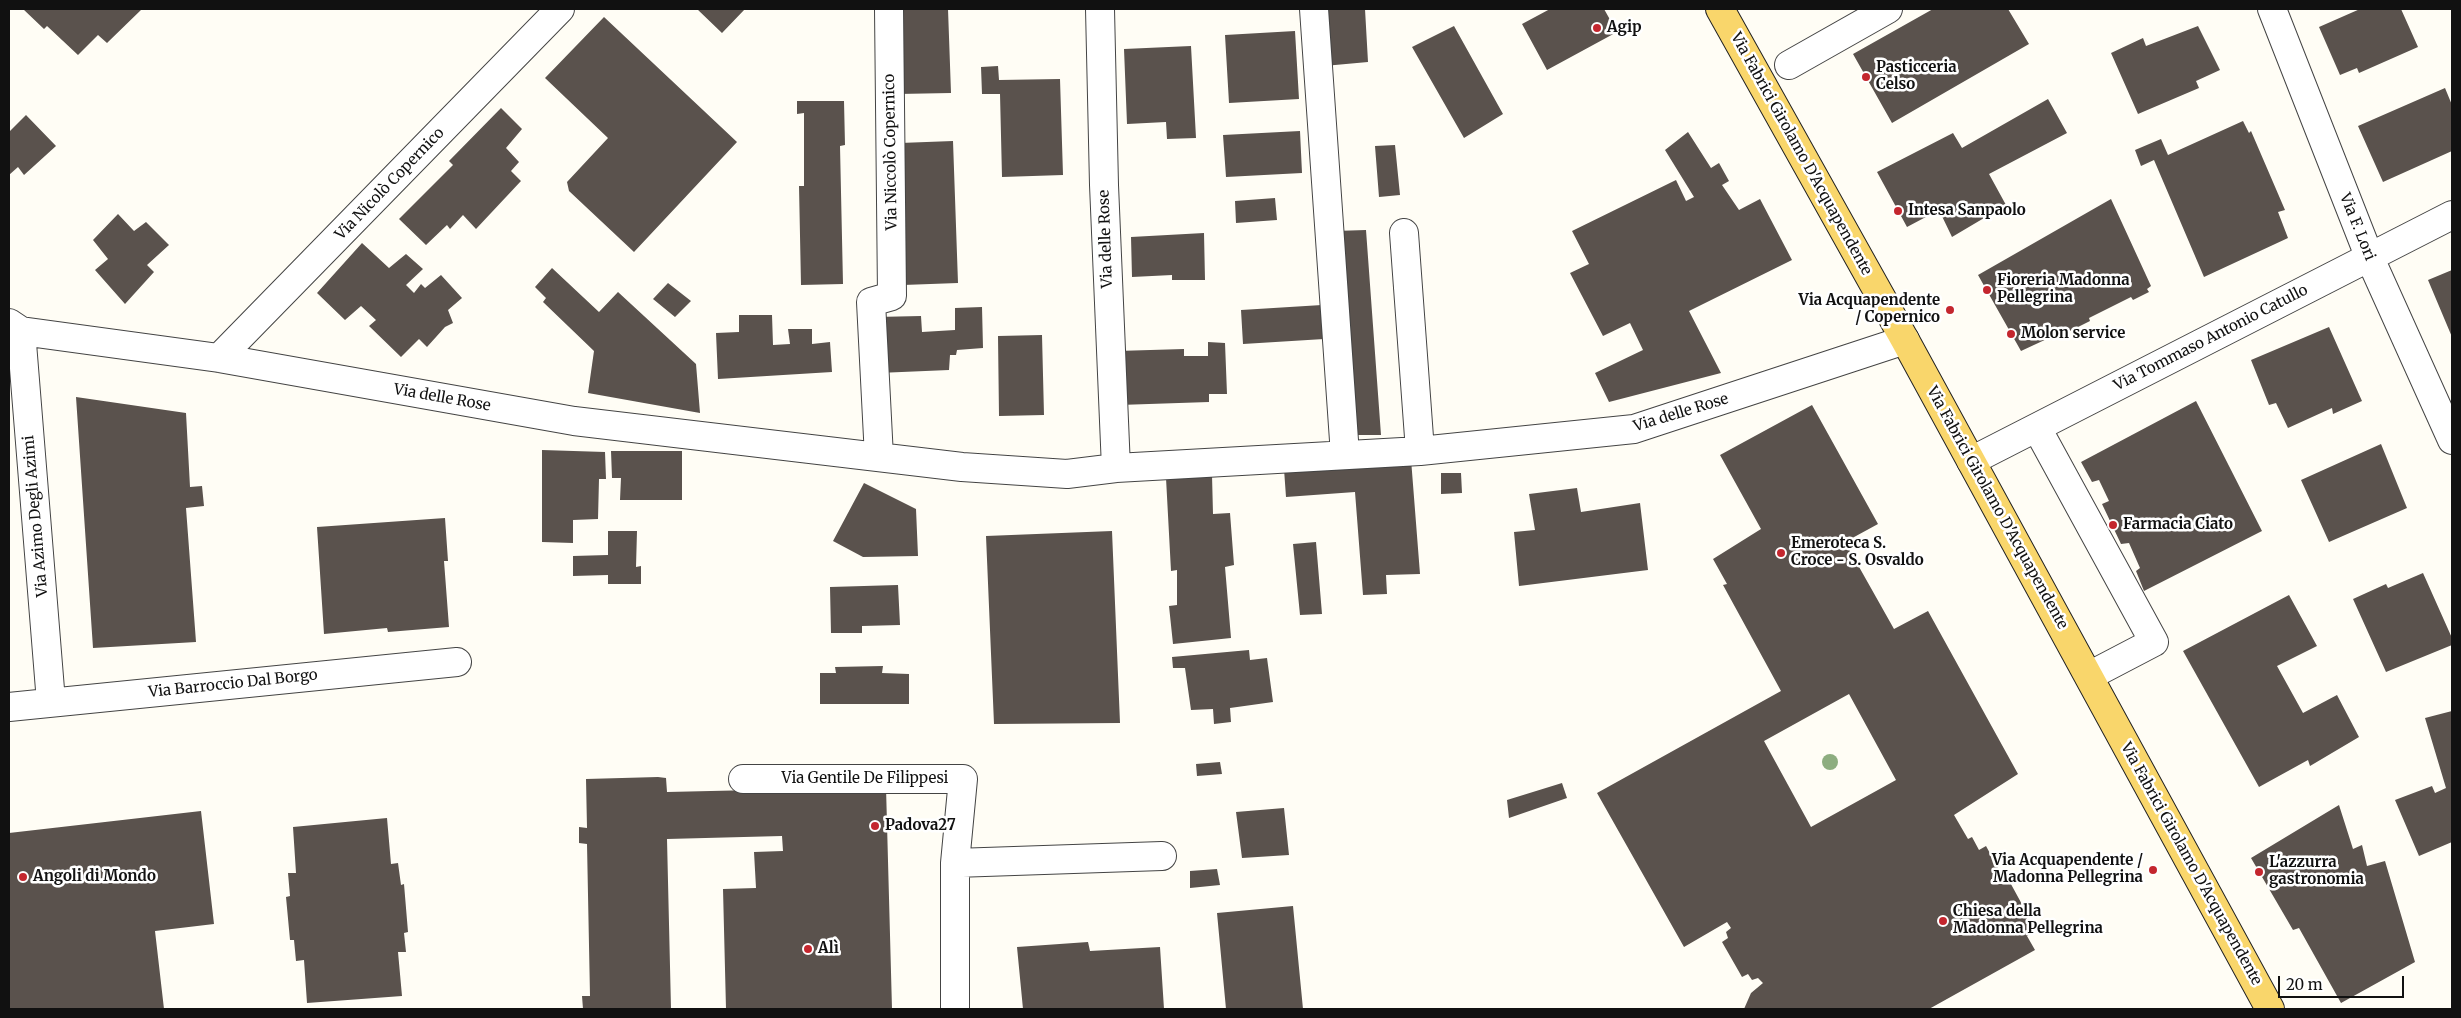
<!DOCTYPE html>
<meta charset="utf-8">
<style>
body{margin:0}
#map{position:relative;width:2461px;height:1018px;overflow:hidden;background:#fffdf5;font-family:Merriweather,serif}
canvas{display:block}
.frame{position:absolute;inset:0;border:10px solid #111;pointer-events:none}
.scale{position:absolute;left:2278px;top:976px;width:126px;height:22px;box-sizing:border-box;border:2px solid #111;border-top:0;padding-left:6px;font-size:15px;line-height:18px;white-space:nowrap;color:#111;-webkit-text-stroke:4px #fff;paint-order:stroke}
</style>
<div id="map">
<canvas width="2461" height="1018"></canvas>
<div class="frame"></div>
<div class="scale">20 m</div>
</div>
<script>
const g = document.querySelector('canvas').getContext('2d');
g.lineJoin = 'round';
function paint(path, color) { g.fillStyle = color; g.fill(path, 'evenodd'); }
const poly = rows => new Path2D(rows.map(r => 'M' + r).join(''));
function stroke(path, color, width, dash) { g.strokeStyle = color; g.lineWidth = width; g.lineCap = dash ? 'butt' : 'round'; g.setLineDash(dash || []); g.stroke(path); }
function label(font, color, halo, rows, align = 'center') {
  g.font = font + ' Merriweather,serif'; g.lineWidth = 5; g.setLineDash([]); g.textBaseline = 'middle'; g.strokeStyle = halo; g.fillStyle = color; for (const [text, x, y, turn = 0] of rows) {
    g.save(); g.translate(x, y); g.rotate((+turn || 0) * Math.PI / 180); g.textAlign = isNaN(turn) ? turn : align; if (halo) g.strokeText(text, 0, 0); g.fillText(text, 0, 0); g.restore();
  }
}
paint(poly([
 [23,9,142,9,107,43,98,35,78,55,47,26,44,29],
 [697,9,745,9,722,33],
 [896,9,948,9,951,93,898,94],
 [1319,9,1365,9,1368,62,1324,66],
 [1550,9,1604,9,1617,32,1547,70,1522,24],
 [1933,9,2008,9,2029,44,1892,123,1853,54],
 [2360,9,2401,9,2418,47,2359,73,2357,68,2340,75,2319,27],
 [604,17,737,142,634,252,569,191,567,182,608,138,545,78],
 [1454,26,1503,114,1464,138,1412,47],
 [2198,26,2220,70,2196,81,2199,88,2138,114,2111,53,2143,38,2146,46],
 [1295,31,1299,99,1229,103,1225,35],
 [1191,46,1196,138,1167,139,1166,122,1127,124,1124,49],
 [998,66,999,80,1060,79,1063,175,1002,177,1000,94,982,94,981,67],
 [2445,88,2452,105,2452,151,2383,182,2358,126],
 [2048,99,2067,133,1989,174,2006,205,1952,237,1939,210,1907,227,1877,172,1953,133,1962,148],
 [797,101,844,101,845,145,840,146,843,284,801,285,799,186,804,186,804,113,797,114],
 [501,108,522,129,506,148,519,162,511,171,521,181,476,229,463,215,450,229,447,225,426,245,399,219,453,165,449,161],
 [26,115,56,146,24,175,18,167,9,175,9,132],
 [2243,121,2249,133,2251,131,2285,210,2278,212,2288,238,2204,277,2154,160,2141,166,2135,150,2161,139,2168,155],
 [1300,131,1302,173,1226,177,1223,135],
 [1688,132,1711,168,1719,163,1729,181,1722,185,1739,210,1760,199,1792,260,1689,311,1721,373,1609,402,1595,373,1643,350,1630,323,1603,336,1570,273,1589,264,1572,231,1676,180,1686,201,1694,197,1665,150],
 [953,141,958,283,903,285,900,143],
 [1395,145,1400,195,1379,197,1375,146],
 [1275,198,1277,220,1236,223,1235,201],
 [2111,199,2151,286,2147,289,2149,292,2133,300,2131,297,2089,318,2090,321,2066,333,2064,331,2021,351,1978,275],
 [118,214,134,231,146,222,169,245,147,265,154,272,125,304,95,270,108,259,93,240],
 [1366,230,1381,435,1349,435,1335,231],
 [1204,233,1205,280,1172,280,1172,275,1132,277,1131,237],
 [362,243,389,268,406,254,423,269,406,285,414,293,421,284,425,288,441,275,462,298,448,310,453,323,445,327,427,347,419,339,401,357,369,326,376,320,361,306,345,320,317,293],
 [552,268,599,312,618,292,696,364,700,413,588,393,594,351,543,302,546,298,535,287],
 [2452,270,2452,337,2428,280],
 [668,283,691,301,675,317,653,299],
 [1322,305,1324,339,1243,344,1241,310],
 [982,307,983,348,957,350,956,355,950,355,949,370,878,373,876,317,921,316,922,332,955,330,955,308],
 [739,315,772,315,773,345,790,344,788,329,812,329,812,344,830,342,832,372,718,379,716,333,739,332],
 [2329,327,2362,401,2333,414,2332,408,2288,428,2276,403,2269,405,2251,360],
 [1042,335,1044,415,999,416,998,336],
 [1208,342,1225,343,1227,394,1209,394,1209,402,1119,405,1117,351,1184,349,1184,356,1208,356],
 [76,397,186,413,190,487,202,486,204,506,186,508,196,642,93,648],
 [2196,401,2262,531,2144,591,2136,571,2140,568,2129,543,2121,544,2102,504,2109,501,2099,480,2092,482,2081,462],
 [1812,405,1878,524,1845,542,1894,629,1928,611,2018,774,1954,815,1968,839,1972,837,1979,850,1986,846,2003,877,2006,875,2024,908,2022,910,2034,931,2027,936,2035,950,1929,1009,1744,1009,1751,993,1763,983,1758,978,1752,980,1748,974,1742,977,1722,942,1728,938,1726,932,1731,928,1727,922,1684,947,1597,793,1781,691,1723,585,1727,584,1713,559,1761,529,1720,455],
 [1849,694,1896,780,1811,827,1764,741],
 [2381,444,2407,508,2329,542,2301,480],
 [542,450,605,452,606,479,599,479,598,519,573,520,573,543,542,542],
 [611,451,682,451,682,500,620,500,621,478,612,478],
 [1411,459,1420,574,1386,575,1387,594,1363,595,1355,492,1286,497,1284,469],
 [1441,473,1461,473,1462,493,1441,494],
 [1212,475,1213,514,1230,513,1234,565,1225,567,1231,638,1173,644,1169,606,1177,605,1177,570,1171,571,1166,478],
 [864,483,916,509,918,556,863,557,833,541],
 [1577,488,1581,512,1640,503,1648,570,1519,586,1514,532,1535,530,1529,494],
 [445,518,448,561,444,561,449,627,388,632,387,628,324,634,317,527],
 [608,531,637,531,636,567,641,566,641,584,608,584,608,575,573,576,573,556,608,555],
 [1112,531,1120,723,994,724,986,536],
 [1316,542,1322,614,1300,615,1293,544],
 [2423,573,2452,638,2452,645,2386,672,2353,599,2386,584,2388,588],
 [898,585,900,625,862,626,862,633,831,633,830,587],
 [2289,595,2317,646,2277,666,2303,713,2337,695,2359,737,2310,766,2308,760,2259,787,2183,651],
 [1249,650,1250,660,1267,658,1273,702,1230,708,1231,722,1214,724,1213,709,1191,710,1185,668,1173,668,1172,657],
 [883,666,882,673,909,674,909,704,820,704,820,673,836,673,835,667],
 [2452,711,2452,842,2419,856,2395,800,2432,786,2435,793,2446,788,2425,718],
 [1220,762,1222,774,1197,776,1196,764],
 [658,777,666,778,667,792,886,787,892,1009,726,1009,723,889,756,888,754,852,783,851,782,836,667,839,671,1009,583,1009,582,996,590,996,587,844,579,843,579,827,587,828,586,779],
 [1562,783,1567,798,1509,818,1507,800],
 [2339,805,2353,849,2362,845,2367,866,2385,861,2415,962,2341,1003,2299,928,2293,930,2251,858],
 [1284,808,1289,855,1242,858,1236,812],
 [201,811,214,924,155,931,164,1009,9,1009,9,833],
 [387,818,391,864,398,863,401,885,404,884,408,932,404,933,406,952,398,952,402,996,307,1003,304,960,296,961,294,940,290,940,286,897,290,896,288,873,296,873,293,827],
 [1217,869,1220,885,1190,888,1190,871],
 [1293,906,1303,1009,1226,1009,1217,913],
 [1088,942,1090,951,1160,947,1164,1009,1023,1009,1017,947]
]), '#5a524d');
const minor = poly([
 [1100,9,1104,185,1116,468],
 [1314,9,1345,455],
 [2272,9,2369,256,2452,440],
 [1789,65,1888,9],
 [1404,233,1420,451],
 [9,323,21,331,219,358,574,421,962,467,1067,474,1116,468,1420,451,1634,429,1905,340],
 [21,331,51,702],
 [219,358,560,9],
 [2037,428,2154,642,2089,676],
 [879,457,871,302,892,296,889,9],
 [1971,461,2452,215],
 [9,707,457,662],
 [743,779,963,779,955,863],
 [955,1009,955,863,1162,856]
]);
const major = poly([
 [1720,9,1905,340,2270,1009]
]);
stroke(minor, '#444', 30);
stroke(major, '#222', 30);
stroke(minor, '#fff', 28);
stroke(major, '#f9d66b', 28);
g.fillStyle = '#8dad7f';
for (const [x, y] of [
 [1830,762]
]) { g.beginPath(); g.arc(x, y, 8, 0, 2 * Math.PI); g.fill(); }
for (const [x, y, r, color] of [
 [1597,28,5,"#c4262e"],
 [1866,77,5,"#c4262e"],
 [1898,211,5,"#c4262e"],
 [1987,290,5,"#c4262e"],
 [1950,310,5,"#c4262e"],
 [2011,334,5,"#c4262e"],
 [2113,525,5,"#c4262e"],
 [1781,553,5,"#c4262e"],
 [875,826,5,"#c4262e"],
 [2153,870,5,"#c4262e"],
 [2259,872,5,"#c4262e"],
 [23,877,5,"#c4262e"],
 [1943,921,5,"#c4262e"],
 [808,949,5,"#c4262e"]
]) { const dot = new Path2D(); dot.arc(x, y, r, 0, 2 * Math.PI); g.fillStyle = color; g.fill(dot); stroke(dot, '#fff', 2); }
label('bold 15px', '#111', '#fff', [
 ["Agip",1607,28],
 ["Pasticceria",1876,68],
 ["Celso",1876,85],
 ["Intesa Sanpaolo",1908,211],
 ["Fioreria Madonna",1997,281],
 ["Pellegrina",1997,298],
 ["Via Acquapendente",1940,301,"right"],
 ["/ Copernico",1940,318,"right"],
 ["Molon service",2021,334],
 ["Farmacia Ciato",2123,525],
 ["Emeroteca S.",1791,544],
 ["Croce - S. Osvaldo",1791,561],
 ["Padova27",885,826],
 ["Via Acquapendente /",2143,861,"right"],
 ["Madonna Pellegrina",2143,878,"right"],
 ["L'azzurra",2269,863],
 ["gastronomia",2269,880],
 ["Angoli di Mondo",33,877],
 ["Chiesa della",1953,912],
 ["Madonna Pellegrina",1953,929],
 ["Alì",818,949]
], 'left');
label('15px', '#111', '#fff', [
 ["Via Niccolò Copernico",891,152,-91],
 ["Via Fabrici Girolamo D'Acquapendente",1801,154,61],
 ["Via Nicolò Copernico",390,184,-46],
 ["Via F. Lori",2357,227,68],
 ["Via delle Rose",1106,239,-92],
 ["Via Tommaso Antonio Catullo",2211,338,-27],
 ["Via delle Rose",442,398,10],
 ["Via delle Rose",1681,413,-17],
 ["Via Fabrici Girolamo D'Acquapendente",1997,508,61],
 ["Via Azimo Degli Azimi",36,516,-95],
 ["Via Barroccio Dal Borgo",233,684,-6],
 ["Via Gentile De Filippesi",865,779],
 ["Via Fabrici Girolamo D'Acquapendente",2191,864,61]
]);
</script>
